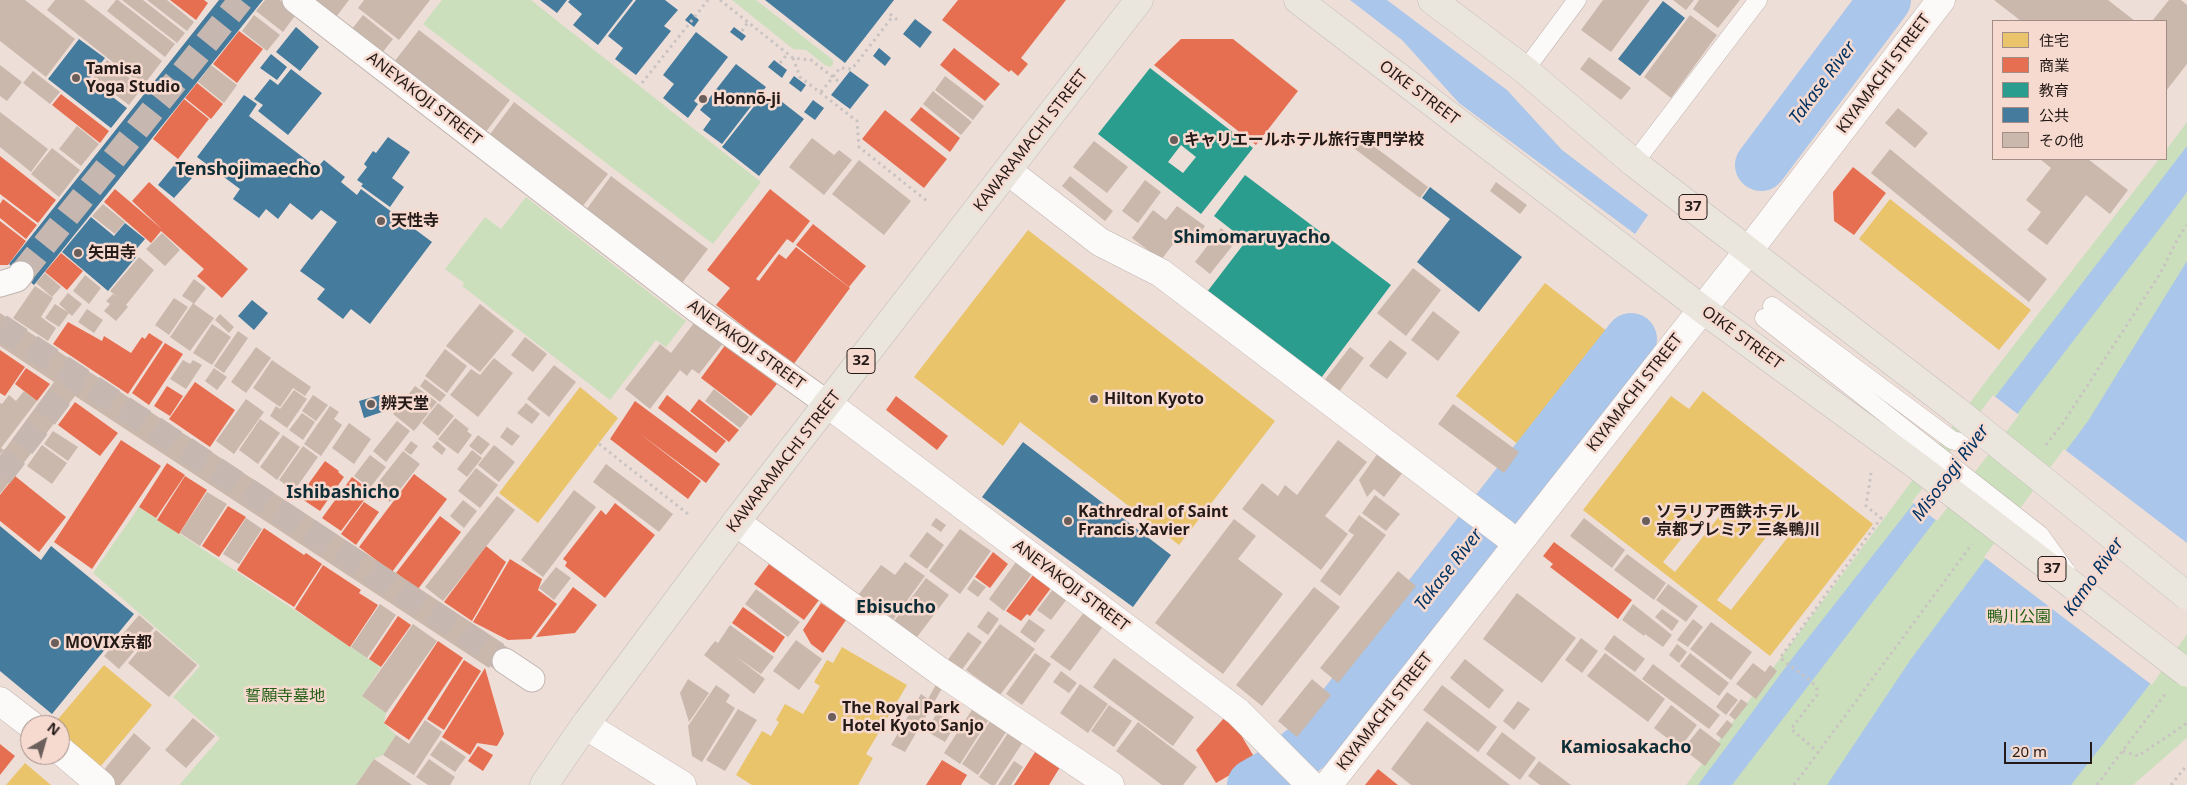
<!DOCTYPE html>
<meta charset="utf-8">
<style>
body{margin:0}
#map{position:relative;width:2187px;height:785px;overflow:hidden;background:#eeded8;font-family:"Noto Sans","Noto Sans JP",sans-serif}
canvas{display:block}
.legend{position:absolute;left:1992px;top:20px;width:175px;height:140px;box-sizing:border-box;background:#f6dad0;border:1px solid #a28d86;margin:0;padding:6px 9px;list-style:none;font-size:15px;color:#241a17}
.legend li{display:flex;align-items:center;gap:10px;height:25px}
.legend b{width:25px;border:1px solid #a28d86}
.north{position:absolute;left:20px;top:715px;width:50px;height:50px;box-sizing:border-box;background:#f6dad0;border:1px solid #a28d86;border-radius:50%;rotate:38deg;font-size:14px;font-weight:700;line-height:20px;text-align:center;color:#241a17}
.north::after{content:'';display:block;margin:auto;width:18px;height:22px;background:#6b5f5b;clip-path:polygon(50% 0,100% 100%,50% 72%,0 100%)}
.scale{position:absolute;left:2004px;top:742px;width:88px;height:22px;box-sizing:border-box;border:2px solid #241a17;border-top:0;padding-left:6px;font-size:15px;line-height:18px;white-space:nowrap;color:#241a17;-webkit-text-stroke:4px #f6dad0;paint-order:stroke}
</style>
<div id="map">
<canvas width="2187" height="785"></canvas>
<ul class="legend">
<li><b style="height:14px;background:#e9c46a"></b>住宅</li>
<li><b style="height:14px;background:#e76f51"></b>商業</li>
<li><b style="height:14px;background:#2a9d8f"></b>教育</li>
<li><b style="height:14px;background:#457b9d"></b>公共</li>
<li><b style="height:14px;background:#c9b8ab"></b>その他</li>
</ul>
<div class="north">N</div>
<div class="scale">20 m</div>
</div>
<script>
const g = document.querySelector('canvas').getContext('2d');
g.lineJoin = 'round';
function paint(path, color) { g.fillStyle = color; g.fill(path, 'evenodd'); }
const poly = rows => new Path2D(rows.map(r => 'M' + r).join(''));
function stroke(path, color, width, dash) { g.strokeStyle = color; g.lineWidth = width; g.lineCap = dash ? 'butt' : 'round'; g.setLineDash(dash || []); g.stroke(path); }
function label(font, color, halo, rows, align = 'center') {
  g.font = font + ' "Noto Sans","Noto Sans JP",sans-serif'; g.lineWidth = 5; g.setLineDash([]); g.textBaseline = 'middle'; g.strokeStyle = halo; g.fillStyle = color; for (const [text, x, y, turn = 0] of rows) {
    g.save(); g.translate(x, y); g.rotate((+turn || 0) * Math.PI / 180); g.textAlign = isNaN(turn) ? turn : align; if (halo) g.strokeText(text, 0, 0); g.fillText(text, 0, 0); g.restore();
  }
}
paint(poly([
 [442,0,531,0,761,182,713,244,423,24],
 [732,0,756,0,833,60,833,64,831,67,825,65,806,50,793,49],
 [2187,122,2187,738,2133,785,1686,785,1989,377,2159,159,2166,159,2166,150],
 [526,197,686,321,666,347,656,340,610,400,462,286,464,283,445,269,485,217,501,229],
 [139,507,381,667,362,696,386,713,384,723,396,735,383,755,374,759,356,785,179,785,220,738,173,697,200,666,93,573]
]), '#ccdfbd');
paint(poly([
 [1350,0,1387,0,1507,90,1562,150,1648,215,1635,234,1459,103,1402,40],
 [2187,146,2187,192,2170,215,1732,785,1698,785,1794,656,1910,508],
 [2187,261,2187,630,2147,688,2071,785,1827,785,1911,659,2088,421]
]), '#aac6ea');
paint(poly([
 [1993,395,2019,415,1937,521,1912,502],
 [2064,449,2187,543,2187,634,2152,685,1984,557]
]), '#eeded8');
paint(poly([
 [1890,199,2031,310,1999,350,1859,239],
 [1028,230,1275,421,1179,545,1020,422,1003,446,914,377],
 [1545,283,1608,332,1519,445,1456,396],
 [580,387,618,418,538,523,499,493],
 [1703,391,1873,524,1770,656,1583,510,1671,396,1689,409],
 [1709,504,1721,514,1675,572,1663,562],
 [1782,517,1795,528,1731,610,1717,600],
 [842,647,907,685,866,754,873,758,858,785,752,785,736,775,762,731,771,736,779,722,776,720,785,704,803,714,820,686,814,682,827,660,833,663],
 [104,665,152,705,95,773,60,743,60,725,53,725],
 [25,763,51,785,6,785]
]), '#e9c46a');
paint(poly([
 [170,0,204,0,208,3,196,20],
 [958,0,1066,0,1021,58,1028,64,1018,76,1011,70,1009,72,942,20],
 [239,31,263,49,237,83,213,64],
 [1181,39,1233,39,1298,91,1256,145,1154,65],
 [954,48,1000,84,985,101,940,65],
 [197,83,223,104,211,119,185,98],
 [61,94,109,131,100,143,52,105],
 [184,99,209,119,178,159,153,139],
 [921,107,960,138,950,152,910,120],
 [885,110,947,159,924,188,862,139],
 [0,156,56,200,38,223,0,194],
 [1853,167,1886,193,1854,235,1834,221,1833,192],
 [149,182,248,269,222,298,197,276,204,269,161,231,151,243,104,202,115,189,163,230,132,201],
 [770,189,810,221,793,243,787,239,756,279,759,281,779,254,786,259,796,247,850,288,793,365,716,305,730,288,707,270],
 [3,199,37,225,26,239,0,218,0,204],
 [0,221,26,241,8,265,0,265],
 [813,224,866,266,849,287,796,245],
 [61,253,83,271,67,290,45,272],
 [68,322,102,341,104,336,131,353,142,337,145,339,149,333,163,342,128,394,53,344],
 [165,343,183,354,149,405,132,393],
 [726,344,777,384,751,416,701,378],
 [0,350,25,367,5,396,0,393],
 [26,368,50,384,37,401,15,384],
 [195,382,235,410,210,447,169,419],
 [167,386,183,396,170,416,154,406],
 [667,395,726,441,716,453,658,408],
 [896,396,948,436,937,450,886,410],
 [699,399,739,430,729,442,690,411],
 [635,401,720,464,706,483,639,433,701,481,688,499,610,439],
 [75,402,118,433,100,456,58,425],
 [121,440,161,466,92,569,54,542],
 [325,461,339,471,338,472,344,477,320,511,299,497],
 [167,463,185,475,156,518,139,507],
 [414,474,447,499,392,572,359,547],
 [15,476,66,517,39,552,0,521,0,495],
 [185,476,207,490,179,534,157,520],
 [352,477,371,491,341,531,322,518],
 [364,502,379,512,356,545,341,534],
 [615,503,655,535,605,598,565,566,567,562,563,559,601,510,606,515],
 [228,506,246,517,219,557,202,546],
 [440,516,461,532,418,589,396,573],
 [264,528,304,555,306,553,322,564,294,607,237,570],
 [1554,542,1632,600,1618,619,1550,567,1553,564,1543,556],
 [486,546,506,562,472,621,444,602],
 [993,552,1008,564,990,588,975,577],
 [510,559,542,579,538,590,557,604,531,639,508,640,473,622],
 [769,564,819,600,804,620,754,584],
 [323,565,361,590,359,593,378,605,350,647,295,609],
 [1033,575,1051,588,1030,616,1027,614,1021,621,1006,611],
 [573,587,597,605,575,633,536,637],
 [821,603,846,620,823,653,811,644,803,630],
 [743,607,785,637,774,653,732,623],
 [398,616,411,625,381,667,369,659],
 [438,641,463,658,409,740,384,723],
 [464,660,481,671,444,730,427,719],
 [485,668,504,734,497,746,477,743,470,755,442,737],
 [1224,718,1238,730,1256,760,1216,783,1196,750],
 [0,744,15,756,0,775],
 [478,746,493,755,483,771,468,761],
 [1037,749,1062,764,1049,785,1014,785],
 [942,760,967,775,961,785,926,785],
 [1378,769,1398,785,1365,785]
]), '#e76f51');
paint(poly([
 [1150,68,1253,148,1201,214,1098,134],
 [1181,145,1196,157,1183,173,1168,162],
 [1245,175,1391,285,1321,378,1207,292,1246,241,1214,216]
]), '#2a9d8f');
paint(poly([
 [219,0,263,0,34,285,9,264],
 [540,0,567,0,557,13],
 [570,0,633,0,598,45,573,25,582,14,568,2],
 [636,0,665,0,678,10,664,26,671,31,636,75,615,59,623,48,608,36],
 [765,0,894,0,845,63],
 [1663,1,1685,18,1640,76,1618,59],
 [691,13,699,20,694,27,685,20],
 [915,19,932,32,920,48,903,34],
 [296,27,319,47,300,71,276,52],
 [734,27,746,36,742,41,730,32],
 [696,32,728,57,694,101,698,104,688,118,663,98,674,84,663,75],
 [79,39,105,58,89,79,127,108,111,128,48,79],
 [879,48,891,58,885,66,873,56],
 [271,54,287,67,277,80,260,68],
 [774,60,787,70,782,78,768,67],
 [736,64,766,87,722,144,703,130,711,119,700,110],
 [291,69,322,93,288,135,258,111,263,105,254,99,270,79,278,85],
 [850,71,869,85,850,109,831,95],
 [794,76,806,85,801,92,789,83],
 [772,94,804,119,759,176,722,147,759,100,764,104],
 [244,95,257,104,249,116,317,168,324,160,345,177,341,182,357,195,361,189,432,242,370,324,351,309,343,319,317,299,325,289,300,271,337,222,321,210,312,220,290,203,278,219,266,209,259,218,233,199,240,189,197,157],
 [813,100,824,108,815,120,804,112],
 [388,137,410,152,392,178,404,187,390,207,361,186,363,184,357,180,367,167,364,164,373,151,376,153],
 [175,164,192,178,174,198,158,185],
 [1430,187,1522,257,1479,312,1417,262,1450,219,1422,198],
 [91,217,114,236,125,223,145,239,133,253,137,256,108,291,62,252],
 [252,300,268,313,254,330,238,316],
 [380,395,385,411,364,418,359,401],
 [1023,442,1171,555,1133,607,982,497],
 [0,526,41,560,51,546,134,614,52,714,0,671]
]), '#457b9d');
stroke(poly([
 [1761,165,1885,0],
 [1253,785,1279,770,1319,737,1631,339]
]), '#aac6ea', 52);
paint(poly([
 [0,0,25,0,75,39,46,77,0,41],
 [55,0,84,0,162,61,143,86,47,10],
 [116,0,118,0,175,44,165,57,107,11],
 [122,0,143,0,185,33,177,43],
 [147,0,167,0,194,22,187,31],
 [265,0,280,0,297,13,283,32,256,11],
 [315,0,349,0,336,17],
 [364,0,430,0,399,40,358,8],
 [1603,0,1650,0,1611,52,1581,30],
 [1673,0,1694,0,1686,10],
 [1699,0,1740,0,1718,28,1693,9],
 [1994,0,2108,0,2135,21,2021,21],
 [2169,0,2181,0,2187,5,2187,64,2166,91,2166,21,2152,21],
 [254,15,280,35,267,51,242,31],
 [363,15,393,39,382,53,352,29],
 [1690,15,1717,35,1671,98,1644,77],
 [419,30,510,100,485,133,394,62],
 [1589,57,1631,88,1621,100,1580,69],
 [107,60,142,88,129,105,93,78],
 [0,65,22,82,7,101,0,96],
 [211,65,237,85,224,103,198,82],
 [33,71,60,92,50,104,23,83],
 [945,76,984,106,973,120,935,90],
 [933,91,972,122,961,135,923,104],
 [514,102,608,174,582,207,488,137],
 [1898,108,1928,133,1915,148,1885,123],
 [0,112,48,149,31,172,0,147],
 [77,126,99,144,81,166,59,149],
 [1355,132,1428,187,1420,198,1347,143],
 [812,138,834,155,839,150,852,160,824,195,789,167],
 [1094,141,1128,167,1107,193,1073,167],
 [52,148,80,170,59,197,31,174],
 [1890,149,2047,279,2029,302,1871,173],
 [2040,159,2088,159,2128,190,2110,214,2086,195,2047,245,2027,230,2041,212,2026,200,2051,168],
 [859,160,911,201,884,235,832,194],
 [611,176,708,249,682,283,586,210],
 [1070,176,1113,211,1105,221,1062,186],
 [1145,180,1161,192,1138,223,1122,211],
 [1496,182,1527,205,1520,214,1490,191],
 [103,204,125,222,115,234,92,216],
 [1177,206,1205,226,1196,239,1184,230,1161,260,1132,238,1153,210,1166,220],
 [1221,228,1237,240,1210,274,1195,262],
 [162,233,180,250,165,266,146,249],
 [139,257,154,270,126,305,128,307,116,321,104,311,110,304,106,301,113,294,119,298,110,291],
 [1413,268,1441,290,1406,336,1377,313],
 [45,273,61,287,52,297,36,283],
 [85,275,101,288,89,304,73,291],
 [194,279,206,288,194,304,214,318,190,351,170,337,193,303,182,296],
 [35,286,53,298,41,317,56,328,48,341,13,318],
 [68,293,82,304,72,316,59,304],
 [174,298,188,307,169,335,155,325],
 [55,304,69,313,59,327,45,318],
 [480,304,514,331,480,372,446,346],
 [87,309,103,320,94,333,78,322],
 [1433,311,1460,332,1438,361,1411,340],
 [0,313,504,644,489,668,75,396,0,494,0,456,54,382,0,346],
 [220,314,234,327,229,333,215,320],
 [697,319,724,342,699,374,692,369,687,376,680,370,650,409,625,389,660,344,671,353],
 [212,324,231,337,212,365,193,353],
 [238,331,248,338,224,373,214,366],
 [525,337,547,354,533,372,511,355],
 [1390,340,1407,353,1387,379,1369,366],
 [256,347,271,358,246,393,231,382],
 [1350,347,1364,358,1338,393,1323,382],
 [445,349,467,366,447,393,425,376],
 [494,358,513,373,478,417,450,395,471,369,480,375],
 [183,360,190,364,193,360,202,365,186,389,170,379],
 [272,360,311,387,305,396,293,388,280,407,253,388],
 [554,365,576,382,549,417,527,399],
 [214,368,227,377,217,390,205,381],
 [425,379,446,395,440,402,420,386],
 [415,386,437,402,414,431,393,414],
 [714,389,749,417,740,428,705,401],
 [294,390,307,399,287,428,270,416,276,406,280,409],
 [24,391,37,401,1,448,4,450,0,454,0,403,2,404,9,395,16,401],
 [313,395,328,405,316,421,302,411],
 [246,399,264,412,234,454,216,441],
 [438,403,454,416,438,436,422,423],
 [526,403,540,414,532,424,517,413],
 [1453,404,1519,452,1504,473,1438,424],
 [330,406,339,412,334,419,342,425,321,456,304,444],
 [302,413,315,422,303,440,289,430],
 [455,418,469,429,467,431,472,435,458,454,438,439],
 [260,419,280,433,258,464,239,450],
 [397,421,410,431,386,462,373,451],
 [349,423,371,439,354,464,332,448],
 [507,427,520,436,512,446,500,437],
 [53,431,78,447,68,461,44,444],
 [283,435,300,447,277,480,260,467],
 [478,435,490,444,481,455,469,446],
 [1338,440,1367,462,1325,516,1348,534,1321,570,1242,509,1262,483,1278,496,1285,485,1297,495],
 [411,441,418,446,411,455,404,450],
 [437,441,446,449,442,455,432,447],
 [42,445,67,463,52,484,27,466],
 [494,445,515,462,499,482,478,465],
 [303,446,318,457,294,491,279,480],
 [472,450,482,458,467,477,457,469],
 [403,451,420,464,390,502,373,489],
 [1378,453,1403,472,1384,497,1374,489,1367,497,1359,480],
 [370,455,386,467,370,488,354,476],
 [606,464,673,514,659,532,593,482],
 [476,468,498,485,480,508,458,491],
 [574,490,596,507,543,577,521,560],
 [207,492,227,504,200,546,180,533],
 [1375,495,1400,514,1386,531,1362,513],
 [497,496,515,510,443,601,425,587],
 [463,500,477,511,464,528,450,516],
 [1359,515,1386,535,1340,596,1320,581,1354,535,1348,531],
 [246,518,262,529,239,564,223,554],
 [936,518,946,525,941,532,931,525],
 [1584,518,1625,550,1612,568,1570,536],
 [1234,519,1256,536,1238,559,1283,594,1223,674,1155,623],
 [960,529,991,551,960,594,929,571],
 [927,532,944,545,927,569,909,556],
 [1627,554,1666,583,1654,600,1614,570],
 [905,562,925,576,890,624,856,598,881,565,895,575],
 [1016,562,1032,574,1004,611,989,599],
 [556,567,571,578,554,600,539,588],
 [1398,571,1416,586,1338,683,1320,668],
 [926,578,949,595,914,641,892,624],
 [974,579,986,587,978,597,967,589],
 [1668,584,1698,606,1686,622,1656,600],
 [1314,587,1340,607,1262,706,1236,685],
 [756,589,800,622,788,637,745,604],
 [1053,589,1067,599,1051,620,1037,610],
 [1517,593,1576,638,1542,683,1483,639],
 [380,604,396,615,367,658,351,647],
 [1633,604,1672,635,1663,647,1645,634,1644,636,1622,620],
 [1662,609,1679,621,1672,631,1655,617],
 [988,611,999,619,988,635,977,627],
 [1085,611,1104,625,1070,671,1050,657],
 [139,615,154,628,119,669,104,656],
 [1029,619,1045,630,1035,643,1020,632],
 [1693,619,1703,627,1688,647,1677,640],
 [1711,622,1752,652,1731,680,1690,649],
 [413,624,437,641,386,713,362,696],
 [1000,624,1035,649,1000,695,966,670],
 [730,625,774,657,761,674,735,656,765,679,754,694,704,655,715,641,718,643],
 [156,630,197,665,169,697,128,663],
 [968,632,982,642,961,671,947,661],
 [1614,635,1645,659,1635,672,1604,649],
 [1581,638,1598,651,1582,673,1565,660],
 [796,640,822,659,799,690,773,671],
 [1677,644,1687,652,1679,663,1669,655],
 [1035,653,1051,664,1022,705,1006,694],
 [1605,653,1665,699,1648,722,1587,676],
 [1690,653,1729,683,1719,696,1680,666],
 [1114,658,1194,717,1173,746,1093,687],
 [1465,659,1504,690,1489,709,1450,678],
 [1753,663,1765,672,1770,665,1777,671,1756,699,1736,684],
 [1653,664,1720,715,1709,729,1642,679],
 [1061,671,1077,683,1069,693,1053,682],
 [688,679,709,693,689,722,680,693],
 [1312,679,1331,695,1297,737,1278,721],
 [938,681,944,685,905,752,891,745,921,694,928,699],
 [1080,684,1108,704,1088,733,1060,713],
 [716,685,730,695,726,702,735,708,702,762,692,756,688,726],
 [1442,685,1497,727,1478,752,1423,710],
 [1727,692,1738,700,1726,715,1716,707],
 [1741,699,1748,704,1735,720,1729,715],
 [1518,701,1530,709,1514,730,1503,721],
 [975,705,991,716,960,764,944,753],
 [1109,705,1132,721,1114,747,1091,731],
 [1671,705,1697,725,1680,748,1654,728],
 [738,709,757,720,725,771,706,760],
 [937,713,956,724,945,742,926,731],
 [193,718,215,736,186,768,165,750],
 [992,718,1008,729,978,775,962,764],
 [425,720,442,732,414,775,383,755,396,735,409,744],
 [1727,720,1733,725,1722,739,1716,734],
 [1427,721,1510,785,1411,785,1391,769],
 [1138,722,1197,767,1183,785,1162,785,1116,751],
 [1700,728,1721,744,1705,766,1683,749],
 [1010,730,1025,739,995,785,991,785,979,777],
 [1502,732,1536,758,1520,780,1486,754],
 [134,733,151,748,120,785,108,785,98,777],
 [441,740,466,757,455,772,430,755],
 [374,759,412,785,356,785],
 [429,759,455,777,450,785,428,785,416,777],
 [1014,761,1023,767,1011,785,998,785],
 [1539,761,1571,785,1540,785,1528,776]
]), '#c9b8ab');
stroke(poly([
 [21,274,241,0],
 [0,326,505,661],
 [0,476,76,376]
]), '#c6b7b1', 25, [25, 12]);
const service = poly([
 [1525,70,1577,0],
 [1634,163,1758,0],
 [1772,306,1952,440,1959,442,1967,441,1981,430],
 [1764,318,1929,448]
]);
const pedestrian = poly([
 [295,0,697,310,828,404],
 [0,284,17,279,21,274],
 [505,661,532,679]
]);
const minor = poly([
 [1008,171,1100,242,1161,273,1517,543],
 [1749,250,1941,0],
 [828,404,1238,712,1311,785],
 [736,522,938,670,1110,785],
 [0,701,31,725],
 [60,750,101,785]
]);
const tertiary = poly([
 [585,725,682,785],
 [1328,785,1749,250]
]);
const primary = poly([
 [1298,0,1702,309,1916,465],
 [1432,0,1525,70,1634,163,1957,411],
 [544,785,585,725,736,522,1139,0]
]);
stroke(service, '#c0b4af', 19);
stroke(pedestrian, '#c0b4af', 27);
stroke(minor, '#c0b4af', 29);
stroke(tertiary, '#c0b4af', 29);
stroke(primary, '#c4bdba', 29);
stroke(poly([
 [720,0,793,58,811,60,838,81],
 [890,14,900,22],
 [742,31,748,22],
 [793,58,800,77,857,121,859,147,927,201],
 [780,63,788,53],
 [642,83,708,0],
 [821,92,840,68,852,69,893,16],
 [599,444,688,514],
 [2046,445,2063,423,2160,274,2178,238,2187,225],
 [2123,751,2138,756,2187,723],
 [1819,753,1791,729,1817,695,1817,689,1812,682,1780,658,1881,518,1866,506,1871,473],
 [1794,785,1972,544],
 [2097,785,2166,693],
 [2171,785,2187,765]
]), '#c9c3c2', 3, [2.5, 4]);
stroke(service, '#fcfaf9', 18);
stroke(pedestrian, '#fcfaf9', 25);
stroke(minor, '#fcfaf9', 28);
stroke(tertiary, '#fcfaf9', 28);
stroke(primary, '#ebe6dd', 28);
const serviceBridge = poly([
 [1929,448,2040,535,2066,571]
]);
const primaryBridge = poly([
 [1957,411,2187,596],
 [1916,465,2187,673]
]);
stroke(serviceBridge, '#c0b4af', 19, []);
stroke(primaryBridge, '#c4bdba', 29, []);
stroke(serviceBridge, '#fcfaf9', 18);
stroke(primaryBridge, '#ebe6dd', 28);
for (const [x, y, r, color] of [
 [76,78,5,"#6b5f5b"],
 [703,99,5,"#6b5f5b"],
 [1174,140,5,"#6b5f5b"],
 [381,221,5,"#6b5f5b"],
 [78,253,5,"#6b5f5b"],
 [1094,399,5,"#6b5f5b"],
 [371,404,5,"#6b5f5b"],
 [1068,521,5,"#6b5f5b"],
 [1646,521,5,"#6b5f5b"],
 [55,643,5,"#6b5f5b"],
 [832,717,5,"#6b5f5b"]
]) { const dot = new Path2D(); dot.arc(x, y, r, 0, 2 * Math.PI); g.fillStyle = color; g.fill(dot); stroke(dot, '#f6dad0', 2); }
for (const [x, y, w] of [
 [1693,207,28],
 [861,361,28],
 [2052,569,28]
]) { const box = new Path2D(); box.roundRect(x - w / 2, y - 12.5, w, 25, 4); g.fillStyle = '#f6dad0'; g.fill(box); stroke(box, '#241a17', 1); }
label('bold 15px', '#241a17', null, [
 ["37",1693,207],
 ["32",861,361],
 ["37",2052,569]
]);
label('bold 16px', '#241a17', '#f6dad0', [
 ["Tamisa",86,69],
 ["Yoga Studio",86,87],
 ["Honnō-ji",713,99],
 ["キャリエールホテル旅行専門学校",1184,140],
 ["天性寺",391,221],
 ["矢田寺",88,253],
 ["Hilton Kyoto",1104,399],
 ["辨天堂",381,404],
 ["Kathredral of Saint",1078,512],
 ["Francis Xavier",1078,530],
 ["ソラリア西鉄ホテル",1656,512],
 ["京都プレミア 三条鴨川",1656,530],
 ["MOVIX京都",65,643],
 ["The Royal Park",842,708],
 ["Hotel Kyoto Sanjo",842,726]
], 'left');
label('16px', '#241a17', '#f6dad0', [
 ["KIYAMACHI STREET",1884,74,-53],
 ["OIKE STREET",1419,93,37],
 ["ANEYAKOJI STREET",424,99,38],
 ["KAWARAMACHI STREET",1031,141,-52],
 ["OIKE STREET",1742,338,36],
 ["ANEYAKOJI STREET",746,345,36],
 ["KIYAMACHI STREET",1635,393,-52],
 ["KAWARAMACHI STREET",784,462,-52],
 ["ANEYAKOJI STREET",1071,586,37],
 ["KIYAMACHI STREET",1385,712,-52]
]);
label('16px', '#236015', '#f6dad0', [
 ["鴨川公園",2019,617],
 ["誓願寺墓地",285,696]
]);
label('italic 18px', '#003363', '#f6dad0', [
 ["Takase River",1823,83,-53],
 ["Misosogi River",1951,473,-53],
 ["Takase River",1449,570,-52],
 ["Kamo River",2094,577,-55]
]);
label('bold 18px', '#0d2e36', '#f6dad0', [
 ["Tenshojimaecho",248,170],
 ["Shimomaruyacho",1252,238],
 ["Ishibashicho",343,493],
 ["Ebisucho",896,608],
 ["Kamiosakacho",1626,748]
]);
</script>
